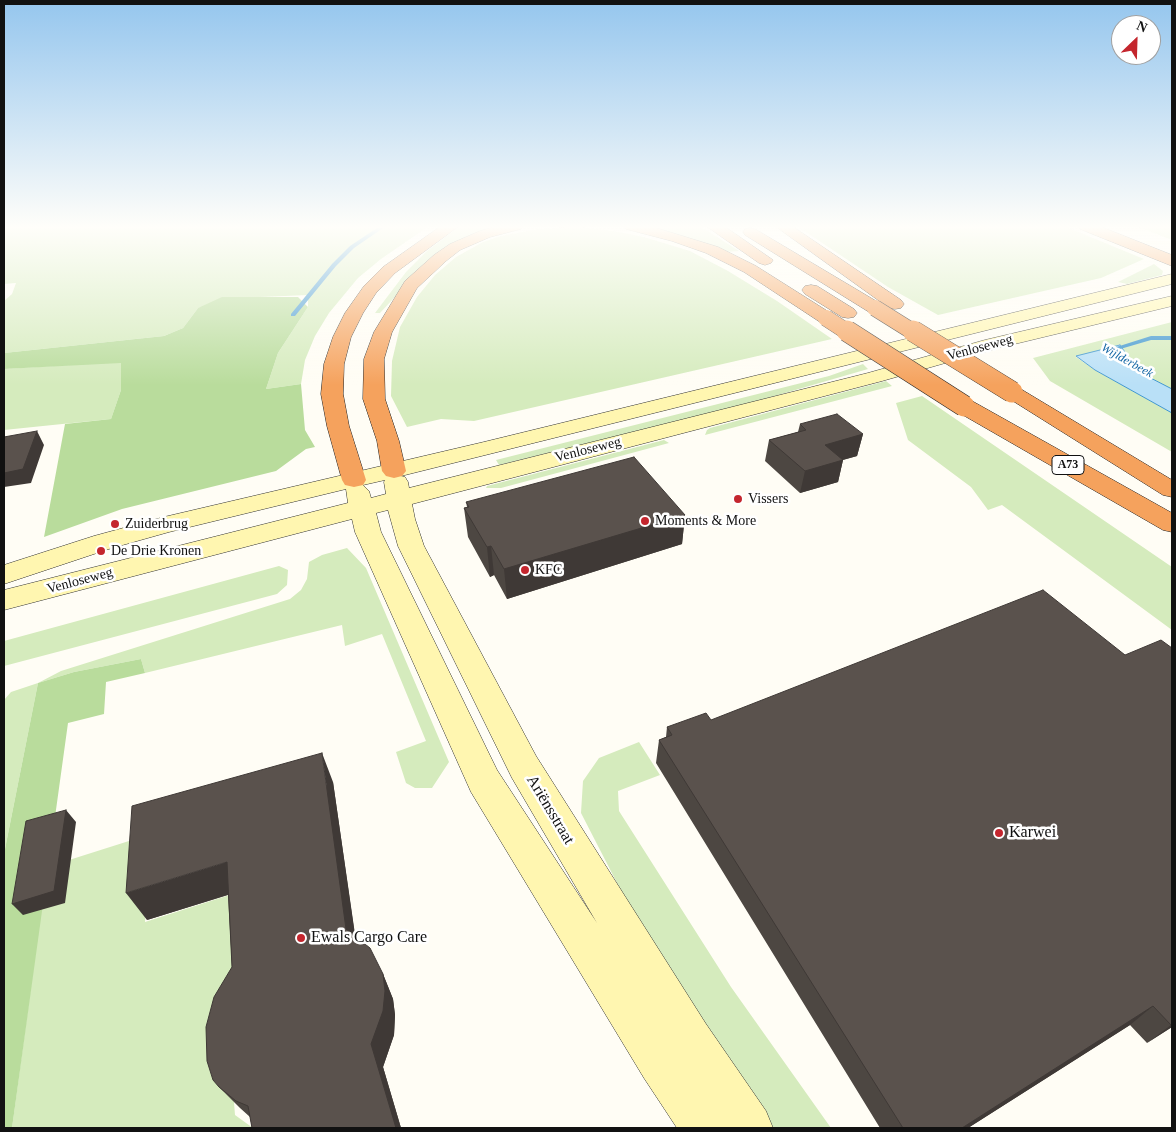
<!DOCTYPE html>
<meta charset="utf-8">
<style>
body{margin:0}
#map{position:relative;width:1176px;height:1132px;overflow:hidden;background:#fffdf5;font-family:"Times New Roman",serif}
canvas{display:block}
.frame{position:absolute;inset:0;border:5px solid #111;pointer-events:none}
.north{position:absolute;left:1111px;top:15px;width:50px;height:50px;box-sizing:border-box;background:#fff;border:1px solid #a0a0a0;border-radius:50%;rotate:24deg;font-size:14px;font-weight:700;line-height:20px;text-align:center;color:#111}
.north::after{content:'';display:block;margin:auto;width:18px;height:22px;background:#c4262e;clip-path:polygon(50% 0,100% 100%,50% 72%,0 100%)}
</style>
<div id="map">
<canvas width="1176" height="1132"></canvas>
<div class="frame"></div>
<div class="north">N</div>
</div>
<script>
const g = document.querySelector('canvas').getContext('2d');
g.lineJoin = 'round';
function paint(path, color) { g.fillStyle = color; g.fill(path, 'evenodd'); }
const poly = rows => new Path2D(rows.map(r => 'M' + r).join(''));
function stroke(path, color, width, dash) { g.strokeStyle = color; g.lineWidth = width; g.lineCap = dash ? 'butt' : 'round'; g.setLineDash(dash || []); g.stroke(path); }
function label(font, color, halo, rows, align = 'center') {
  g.font = font + ' "Times New Roman",serif'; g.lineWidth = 5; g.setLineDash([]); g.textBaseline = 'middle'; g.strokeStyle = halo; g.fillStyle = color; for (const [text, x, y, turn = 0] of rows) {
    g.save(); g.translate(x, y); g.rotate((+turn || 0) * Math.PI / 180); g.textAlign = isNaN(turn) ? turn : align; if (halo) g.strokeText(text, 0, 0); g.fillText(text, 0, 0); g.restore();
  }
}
paint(poly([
 [4,226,429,226,381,259,358,278,329,313,315,336,305,360,301,384,266,389,278,353,308,307,308,295,260,297,198,308,183,328,164,336,4,353,4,301,12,294,16,283,4,284],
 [460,226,501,226,466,237,447,246,433,256,380,313,375,313,406,272,427,251],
 [643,226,700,226,739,251,725,252],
 [797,226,1064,226,1144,259,1101,278,938,315,888,287],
 [1136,226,1172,226,1172,240],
 [575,227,608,230,644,237,690,251,728,271,777,301,832,339,474,421,441,419,407,427,391,396,392,361,400,327,417,297,435,275,456,257,483,242,501,236,538,229],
 [1154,264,1163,271,1162,275,1127,284,1118,282],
 [1172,322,1172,389,1139,372,1120,345,1076,357,1095,370,1172,413,1172,452,1050,381,1033,358],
 [121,362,121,390,111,419,4,430,4,369],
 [863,364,868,369,747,404,499,465,496,460,829,376],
 [886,381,892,386,705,435,707,430,710,428],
 [922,396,1172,567,1172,630,1002,505,988,510,971,487,908,440,896,403],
 [664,440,669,443,501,488,486,488,487,486],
 [347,548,366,568,449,762,432,788,415,788,406,783,396,752,426,741,382,634,345,646,342,625,145,673,141,659,74,672,38,683,4,854,4,700,11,692,38,683,61,671,290,599,301,590,307,579,309,562,322,555],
 [279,566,288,570,287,585,277,594,4,666,4,641],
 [639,742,660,775,618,791,619,811,731,987,831,1128,769,1128,651,949,581,813,583,781,599,758],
 [151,834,145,922,242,891,229,1040,235,1115,253,1128,12,1128,47,867]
]), '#d5ebbd');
paint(poly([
 [222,297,298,297,308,307,278,353,266,389,301,384,305,430,315,447,306,449,276,471,122,509,44,537,65,424,111,419,121,390,121,363,4,369,4,353,164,336,183,328,198,308],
 [141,659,145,673,106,682,104,714,68,723,12,1128,4,1128,4,854,38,683,74,672]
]), '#b9dc9c');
const water = poly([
 [1120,345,1139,372,1172,389,1172,413,1095,370,1076,356,1120,345]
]);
paint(water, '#b9e0f7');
stroke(water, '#3f96cf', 1);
paint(poly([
 [380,226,386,226,354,248,336,266,295,316,291,316,291,314,332,264,350,246,380,226],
 [1151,336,1172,336,1172,340,1151,340,1110,352,1107,350,1151,336]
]), '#3f96cf');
const secondary = poly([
 [1172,274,1172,284,401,476,405,477,408,482,409,488,868,373,985,340,1172,296,1172,306,998,348,882,381,412,504,415,519,424,546,536,756,706,1024,766,1111,773,1128,677,1128,644,1078,471,792,355,532,352,519,4,610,4,590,348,503,346,489,169,532,112,548,4,584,4,565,94,536,164,517,484,442,1172,274],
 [385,480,384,482,386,494,371,498,369,491,363,485,385,480],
 [388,510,398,546,512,778,597,923,497,770,381,532,376,513,388,510]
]);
const motorway = poly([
 [441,226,459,226,395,273,376,293,363,313,351,337,344,364,343,394,349,426,366,480,363,485,354,487,345,485,342,480,327,426,321,394,324,364,333,337,345,313,364,286,383,267,441,226],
 [497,226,523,226,521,229,490,237,460,250,446,261,417,288,392,332,384,359,385,399,399,441,406,471,402,476,394,478,386,476,382,471,377,441,363,399,364,359,374,332,405,281,434,255,450,244,480,231,497,226],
 [624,226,650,226,718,247,756,266,832,314,835,318,832,322,826,323,820,322,744,272,706,253,672,241,626,229,624,226],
 [706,226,724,226,773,260,771,263,765,265,759,263,706,226],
 [775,226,792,226,901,300,904,304,901,308,895,309,889,308,775,226],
 [1078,226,1099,226,1172,255,1172,266,1080,229,1078,226],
 [750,228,755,229,881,304,884,308,881,312,875,313,869,312,745,235,743,232,745,229,750,228],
 [811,285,817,286,854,309,857,313,854,317,848,318,842,317,805,294,802,290,805,286,811,285],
 [1012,386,1019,388,1172,480,1172,497,1163,495,1005,396,1002,392,1005,388,1012,386],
 [964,400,972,401,1172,513,1172,532,1163,530,956,411,953,406,956,401,964,400]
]);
stroke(secondary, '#333', 1);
stroke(motorway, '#222', 1);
paint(secondary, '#fff6b0');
paint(motorway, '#f5a25d');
const motorwayBridgeFar1 = poly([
 [875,308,915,333],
 [826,318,849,333]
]);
const motorwayBridge = poly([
 [847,331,964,406],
 [913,331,1012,392]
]);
stroke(motorwayBridgeFar1, '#222', 17, []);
stroke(motorwayBridge, '#222', 22, []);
stroke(motorwayBridgeFar1, '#f5a25d', 16);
stroke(motorwayBridge, '#f5a25d', 21);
paint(poly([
 [800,424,863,434,857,456,843,460,838,482,800,493,765,461,769,440,798,432],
 [466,502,685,515,682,544,507,599,494,575,490,577,468,537,464,508,467,507],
 [1125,655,1172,1027,1147,1043,1130,1025,968,1128,880,1128,656,763,659,740,666,737,667,727,711,720],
 [333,782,355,936,383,974,393,999,395,1015,394,1035,383,1067,401,1128,252,1128,250,1117,240,1108,219,1087,232,967,228,895,147,920]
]), '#4d4742');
paint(poly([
 [37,431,44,445,31,483,4,487,4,473],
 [863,434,857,456,820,466,825,445],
 [843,460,838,482,800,493,805,471],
 [685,515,682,544,507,599,504,569],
 [491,546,494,575,490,577,487,547],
 [322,753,333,782,358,955,346,929],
 [66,810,76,822,65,903,23,915,12,904],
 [227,862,243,890,147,920,126,893],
 [383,974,393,999,395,1015,394,1035,383,1067,401,1128,396,1128,371,1044],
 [1153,1006,1130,1025,968,1128,962,1128],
 [1172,1024,1172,1027,1147,1043,1171,1025]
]), '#3f3936');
const building = poly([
 [837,414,863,434,825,445,843,460,805,471,769,440,806,430,800,424,837,414],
 [37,431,23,469,4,473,4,437,37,431],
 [634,457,685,515,504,569,491,546,487,547,464,508,469,507,466,502,634,457],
 [1043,590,1125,655,1161,640,1172,648,1172,1024,1171,1025,1153,1006,962,1128,903,1128,659,740,672,735,667,727,706,713,711,720,1043,590],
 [322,753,346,929,370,948,383,974,385,991,383,1011,371,1044,396,1128,252,1128,248,1106,236,1101,219,1087,213,1080,207,1061,206,1027,214,997,232,967,227,862,126,893,132,806,322,753],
 [66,810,54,891,12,904,26,821,66,810]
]);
paint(building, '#5a524d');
stroke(building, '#3f3936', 1);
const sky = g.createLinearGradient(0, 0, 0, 385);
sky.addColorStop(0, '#95c6ee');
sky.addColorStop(0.59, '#fffefa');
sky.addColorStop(1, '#fffefa00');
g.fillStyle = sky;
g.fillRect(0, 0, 1176, 385);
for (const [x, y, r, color] of [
 [738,499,5,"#c4262e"],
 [645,521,5,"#c4262e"],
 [115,524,5,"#c4262e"],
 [101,551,5,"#c4262e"],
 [525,570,5,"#c4262e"],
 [999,833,5,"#c4262e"],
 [301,938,5,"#c4262e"]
]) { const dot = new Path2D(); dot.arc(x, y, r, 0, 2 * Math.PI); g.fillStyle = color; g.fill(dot); stroke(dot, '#fff', 2); }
label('italic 12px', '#1768a6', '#fff', [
 ["Wijlderbeek",1127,361,29]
]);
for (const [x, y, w] of [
 [1068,465,32]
]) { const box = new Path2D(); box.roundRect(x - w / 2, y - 9.5, w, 19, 4); g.fillStyle = '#fff'; g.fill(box); stroke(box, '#111', 1); }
label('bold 12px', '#111', null, [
 ["A73",1068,465]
]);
label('14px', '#111', '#fff', [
 ["Venloseweg",980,348,-15],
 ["Venloseweg",588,450,-14],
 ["Venloseweg",80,581,-15]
]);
label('14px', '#111', '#fff', [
 ["Vissers",748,499],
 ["Moments & More",655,521],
 ["Zuiderbrug",125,524],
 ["De Drie Kronen",111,551],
 ["KFC",535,570]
], 'left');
label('16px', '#111', '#fff', [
 ["Ariënsstraat",550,810,59]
]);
label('16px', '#111', '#fff', [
 ["Karwei",1009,833],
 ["Ewals Cargo Care",311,938]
], 'left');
</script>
